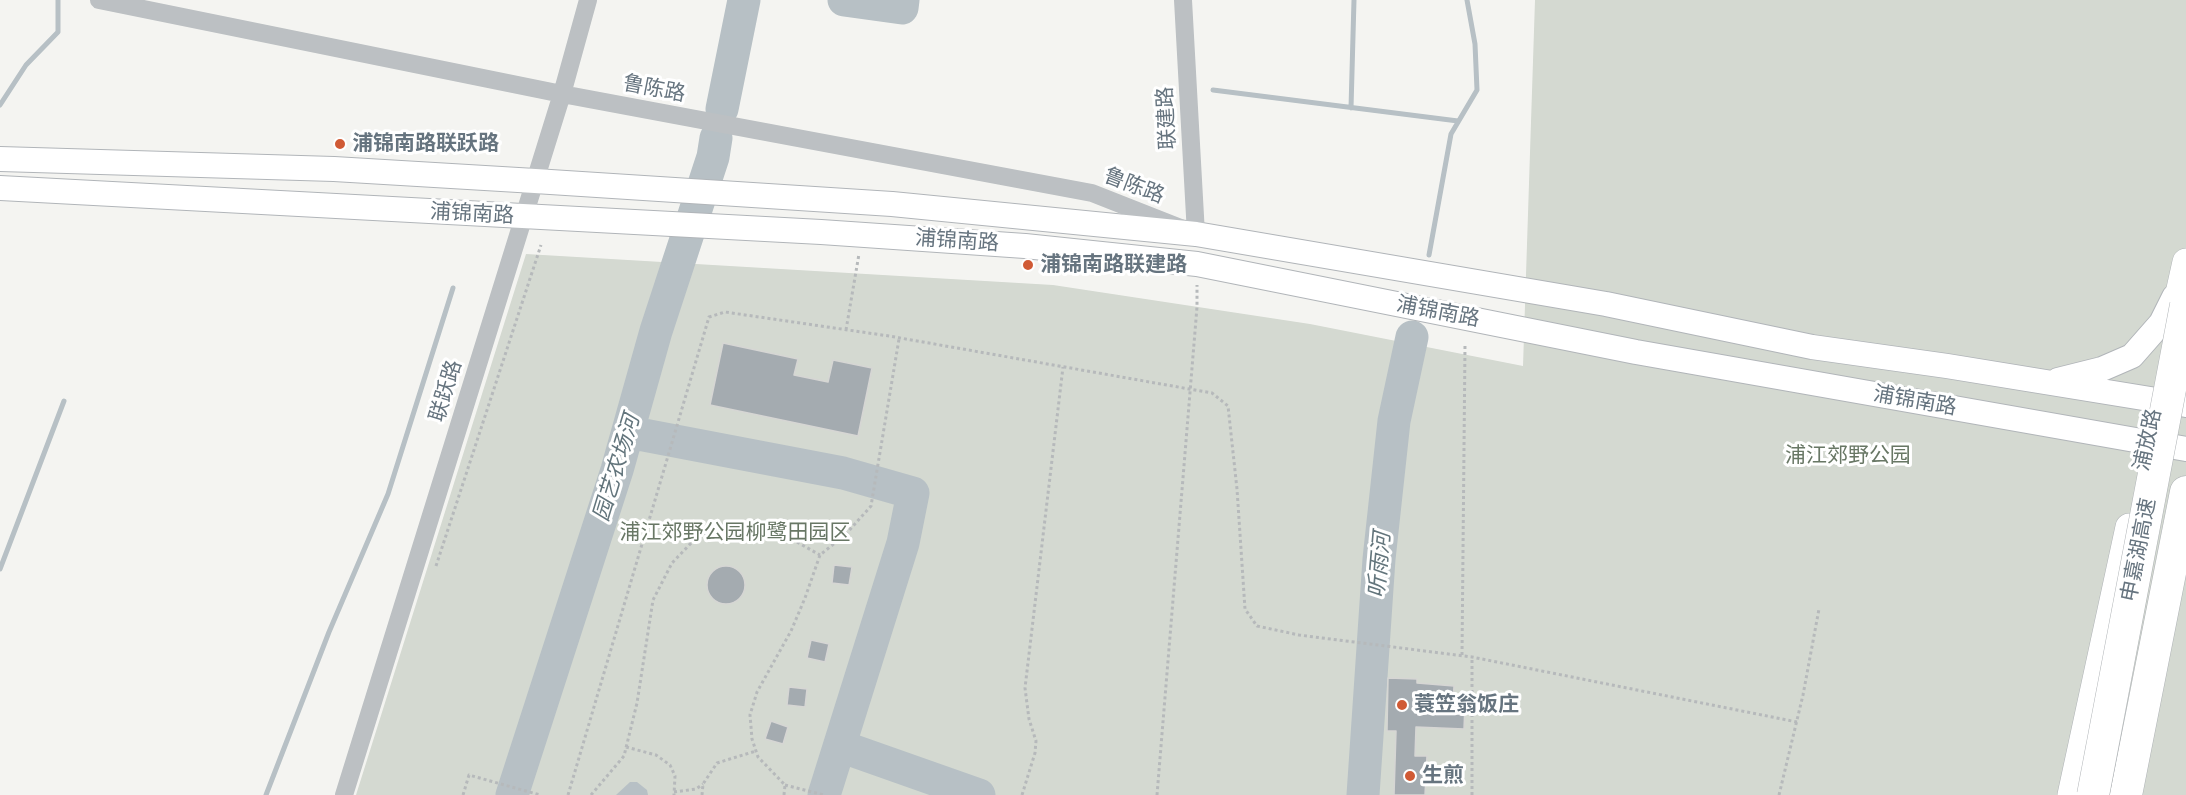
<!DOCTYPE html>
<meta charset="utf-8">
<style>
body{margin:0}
canvas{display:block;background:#f4f4f1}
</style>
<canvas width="2186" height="795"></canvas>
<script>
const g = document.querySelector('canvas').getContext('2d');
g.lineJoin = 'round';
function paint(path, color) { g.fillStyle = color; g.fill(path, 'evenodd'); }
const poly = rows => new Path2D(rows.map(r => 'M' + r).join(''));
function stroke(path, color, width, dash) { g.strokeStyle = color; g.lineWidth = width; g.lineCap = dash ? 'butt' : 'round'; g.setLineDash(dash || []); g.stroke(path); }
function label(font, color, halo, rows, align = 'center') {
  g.font = font + ' Montserrat,"Noto Sans SC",sans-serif'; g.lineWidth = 6; g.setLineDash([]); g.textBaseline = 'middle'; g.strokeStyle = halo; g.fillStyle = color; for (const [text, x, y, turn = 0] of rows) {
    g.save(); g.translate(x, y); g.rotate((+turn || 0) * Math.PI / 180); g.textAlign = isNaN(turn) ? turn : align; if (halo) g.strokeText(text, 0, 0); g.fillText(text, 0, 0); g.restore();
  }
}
paint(poly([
 [1535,0,2186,0,2186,795,356,795,526,254,1053,285,1310,324,1523,366]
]), '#d4d9d1');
paint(poly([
 [630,782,637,782,647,790,648,795,616,795]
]), '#b7c0c5');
stroke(poly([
 [1213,90,1458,121],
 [0,105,26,65,58,32,58,0],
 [1351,108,1354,0],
 [1429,255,1451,134,1477,90,1475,44,1467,0],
 [0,569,64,401],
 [266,795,329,632,388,494,453,288]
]), '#b7c0c5', 5);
stroke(poly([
 [844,0,902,8,903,0],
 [722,109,744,0],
 [628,432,843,473,913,493,903,543,824,795],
 [840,746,979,795],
 [512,795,617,470,656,331,713,157,716,138],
 [1363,795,1379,559,1394,421,1412,337]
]), '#b7c0c5', 33);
const building = poly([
 [723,343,798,359,794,375,828,382,833,360,872,368,858,436,710,405,723,343],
 [834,565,852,567,849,585,832,583,834,565],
 '707 585a19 19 0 1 1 38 0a19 19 0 1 1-38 0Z',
 [811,640,829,644,825,662,807,658,811,640],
 [1388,678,1417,679,1417,683,1454,686,1453,703,1465,704,1464,729,1416,727,1415,756,1427,756,1425,795,1394,795,1396,731,1387,731,1388,678],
 [789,687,807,689,805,707,787,705,789,687],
 [771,721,788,727,783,744,765,739,771,721]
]);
paint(building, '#a4abb0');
stroke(building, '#d6d6d4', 1.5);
const secondary = poly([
 [0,159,334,169,535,181,892,204,1196,234,1606,304,1812,347,1947,366,2186,405],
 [0,188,821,232,1025,246,1197,264,1636,352,2186,449],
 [2058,380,2102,369,2132,356,2161,323,2174,297]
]);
const primary = poly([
 [2172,325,2186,262],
 [2071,795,2129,527]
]);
const highway = poly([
 [2126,795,2186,492]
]);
stroke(secondary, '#b1b5b9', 26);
stroke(primary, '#b0b4b7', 28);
stroke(highway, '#afb3b6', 33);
stroke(poly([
 [846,330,859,254],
 [436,566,541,245],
 [1462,655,1465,345],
 [626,747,656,755,670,765,675,776,674,795],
 [785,785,824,795],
 [674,792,696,789,703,784],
 [463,795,469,775,540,795],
 [568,795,709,317,725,312,889,336,1212,393,1228,406,1237,489,1245,609,1257,626,1299,635,1472,657,1797,722],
 [591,795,624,756,637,703,653,600,672,563,694,540,726,522,755,521,779,532,820,555],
 [702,795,703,784,717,763,756,751],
 [784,795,785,785,758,757,752,739,750,715,757,692,791,631,805,598,820,555,846,534,871,506,899,339],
 [1022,795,1035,753,1036,741,1029,719,1025,688,1063,367],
 [1157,795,1197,307,1197,285],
 [1472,795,1472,657],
 [1779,795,1803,695,1819,609]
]), '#b6b9bb', 3, [3, 3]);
stroke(poly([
 [99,0,562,94,1092,193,1196,234,1183,0],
 [344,795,562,94,588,0]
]), '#bcc0c3', 18);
stroke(secondary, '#fff', 24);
stroke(primary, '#fff', 27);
stroke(highway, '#fff', 32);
const highwayBridge = poly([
 [2093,795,2186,305]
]);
stroke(highwayBridge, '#afb3b6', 33, []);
stroke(highwayBridge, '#fff', 32);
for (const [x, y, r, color] of [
 [340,144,6,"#d05a35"],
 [1028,265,6,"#d05a35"],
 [1402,705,6,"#d05a35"],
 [1410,776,6,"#d05a35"]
]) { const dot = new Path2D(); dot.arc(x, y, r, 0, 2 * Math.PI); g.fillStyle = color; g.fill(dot); stroke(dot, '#fff', 2); }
label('21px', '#66747f', '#fff', [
 ["鲁陈路",654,89,11],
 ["联建路",1167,118,-93],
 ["鲁陈路",1134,186,21],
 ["浦锦南路",472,214,3],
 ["浦锦南路",957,241,4],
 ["浦锦南路",1438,312,11],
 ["联跃路",446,391,-73],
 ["浦锦南路",1915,401,10],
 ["浦放路",2148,440,-78],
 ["申嘉湖高速",2139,550,-79]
]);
label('bold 21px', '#66747f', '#fff', [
 ["浦锦南路联跃路",352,144],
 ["浦锦南路联建路",1040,265],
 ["蓑笠翁饭庄",1414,705],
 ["生煎",1422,776]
], 'left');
label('21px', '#687765', '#fff', [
 ["浦江郊野公园",1848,456],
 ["浦江郊野公园柳鹭田园区",735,533]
]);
label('italic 22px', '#63757c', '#fff', [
 ["园艺农场河",617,468,-73],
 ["听雨河",1380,565,-85]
]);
</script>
